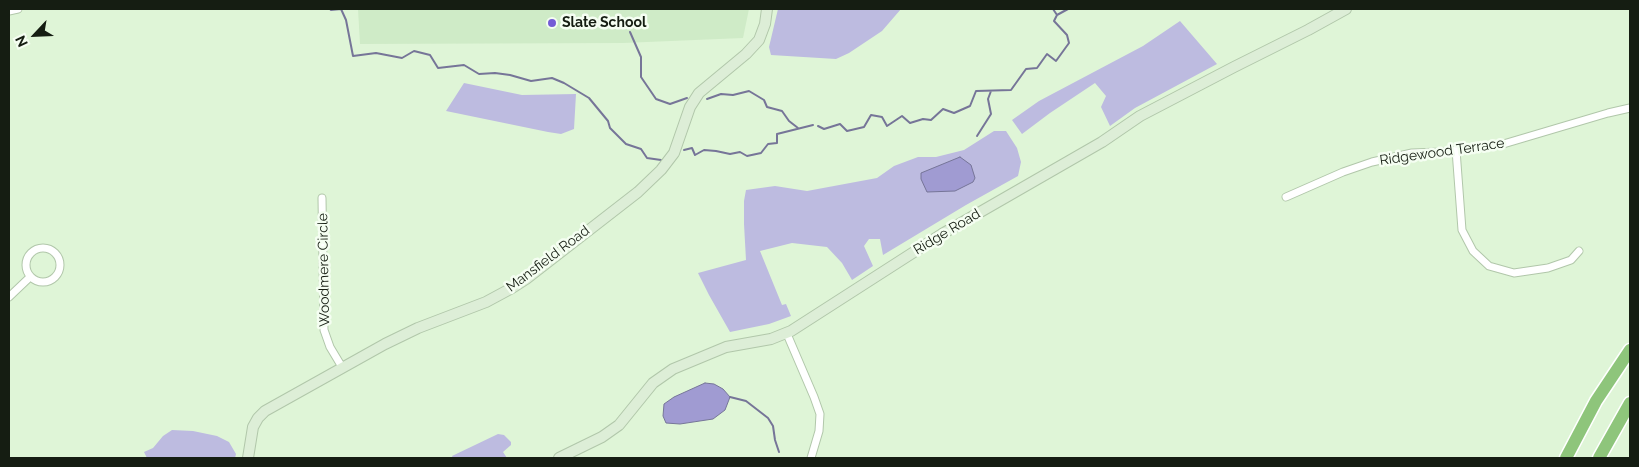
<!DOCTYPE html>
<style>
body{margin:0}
#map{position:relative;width:1639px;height:467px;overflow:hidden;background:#dff5d7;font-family:Raleway,sans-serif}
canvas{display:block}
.frame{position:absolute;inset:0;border:10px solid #151d12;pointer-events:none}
.north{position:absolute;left:10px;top:10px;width:50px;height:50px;-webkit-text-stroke:4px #f5fef2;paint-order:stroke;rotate:245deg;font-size:14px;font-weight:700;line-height:20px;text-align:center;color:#151d12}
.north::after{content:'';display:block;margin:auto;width:18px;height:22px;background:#151d12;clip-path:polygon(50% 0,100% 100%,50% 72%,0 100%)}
</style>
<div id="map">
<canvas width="1639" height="467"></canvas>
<div class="frame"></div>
<div class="north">N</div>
</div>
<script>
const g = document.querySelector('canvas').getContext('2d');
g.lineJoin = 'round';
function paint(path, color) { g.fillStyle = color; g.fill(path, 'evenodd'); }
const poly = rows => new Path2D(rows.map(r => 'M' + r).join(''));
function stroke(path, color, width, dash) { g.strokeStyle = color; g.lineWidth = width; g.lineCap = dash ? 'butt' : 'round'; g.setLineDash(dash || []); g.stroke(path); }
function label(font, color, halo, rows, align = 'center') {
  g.font = font + ' Raleway,sans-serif'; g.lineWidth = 5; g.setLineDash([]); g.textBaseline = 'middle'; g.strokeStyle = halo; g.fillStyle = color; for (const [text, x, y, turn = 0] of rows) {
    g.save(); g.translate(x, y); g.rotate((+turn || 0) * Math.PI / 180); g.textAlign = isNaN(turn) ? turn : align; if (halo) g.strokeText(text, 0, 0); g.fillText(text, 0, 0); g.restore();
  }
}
paint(poly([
 [358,9,749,9,743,38,623,43,360,44]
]), '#cfebc7');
paint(poly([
 [778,9,901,9,882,31,849,53,836,59,771,55,769,47],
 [1180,21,1217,64,1135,108,1110,126,1101,107,1106,96,1095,83,1050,113,1022,134,1012,120,1039,101,1143,46],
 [464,83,522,95,576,94,574,129,561,134,548,132,446,111],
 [994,131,1006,131,1017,148,1021,162,1018,176,966,205,883,255,880,239,869,239,864,246,873,266,852,280,842,263,827,247,792,243,760,251,782,305,786,304,791,316,769,324,730,332,709,295,698,273,746,260,744,224,744,201,746,190,775,186,807,191,877,178,894,166,918,157,936,157,964,150],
 [172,430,193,431,217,436,229,442,236,454,235,458,147,458,144,452,153,448,163,436],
 [498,434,504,435,511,442,511,445,503,452,507,458,453,458,452,456]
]), '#bdbbe0');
const water = poly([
 [960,157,971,165,975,178,973,182,955,191,927,192,921,179,921,173,960,157],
 [705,383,714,384,723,389,730,397,725,410,713,419,680,424,666,423,663,416,664,404,674,397,705,383]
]);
paint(water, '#a09bd2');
stroke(water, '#767598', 1);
stroke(poly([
 [330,9,331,10,341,9,346,20,353,56,376,53,402,58,414,51,430,55,438,68,464,65,479,74,495,73,510,75,531,81,552,78,564,83,589,98,608,121,610,128,626,144,641,149,647,158,661,160],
 [1053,9,1057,15],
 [630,32,641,57,641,77,656,99,670,104,687,98],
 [707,99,721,94,733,95,749,91,764,100,767,107,782,111,789,121,798,128],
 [818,126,824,129,840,124,847,131,864,127,871,115,882,117,887,126,902,116,910,123,923,119,931,120,943,109,954,113,970,106,976,91,1011,90,1026,69,1037,68,1047,54,1056,61,1069,43,1067,35,1054,21,1057,15,1068,9],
 [977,136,991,114,988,99,991,91],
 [684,150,692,148,695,155,704,150,716,151,730,154,740,152,747,156,761,153,768,144,777,143,777,134,813,125],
 [730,397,746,401,768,418,773,426,775,440,779,452]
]), '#767598', 2);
const street = poly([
 [9,11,18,9],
 [1456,150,1462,230,1473,251,1489,266,1514,273,1548,268,1571,260,1579,251],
 [1286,197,1343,172,1372,162,1412,153,1440,152,1500,145,1608,113,1630,108],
 [322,198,324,330,330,347,342,367],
 '26 265a17 17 0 1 1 34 0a17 17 0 1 1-34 0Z',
 [9,297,30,277],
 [787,334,814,397,820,414,819,431,811,458]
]);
const secondary = poly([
 [248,458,253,427,258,418,265,411,385,344,418,328,486,302,512,288,526,279,638,192,661,170,674,153,690,107,699,93,746,54,759,40,765,24,767,9],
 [559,458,602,437,619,425,653,383,673,369,726,347,771,339,791,331,942,234,1102,142,1140,116,1234,67,1308,30,1346,9]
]);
const highway = poly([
 [1566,458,1596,401,1630,350],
 [1599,458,1630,403]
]);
stroke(street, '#b1c7aa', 9);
stroke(secondary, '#b1c7aa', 12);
stroke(highway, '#fff', 15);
stroke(street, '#fff', 7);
stroke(secondary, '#ddeed7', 10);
stroke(highway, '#8ec57b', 12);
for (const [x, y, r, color] of [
 [552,23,5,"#745cd6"]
]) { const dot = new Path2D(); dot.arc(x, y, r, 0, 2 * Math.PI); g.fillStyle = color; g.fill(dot); stroke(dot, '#f5fef2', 2); }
label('bold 14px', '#151d12', '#f5fef2', [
 ["Slate School",562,23]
], 'left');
label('14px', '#151d12', '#f5fef2', [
 ["Ridgewood Terrace",1442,152,-8],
 ["Ridge Road",947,232,-31],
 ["Mansfield Road",548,259,-37],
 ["Woodmere Circle",324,270,-91]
]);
</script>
